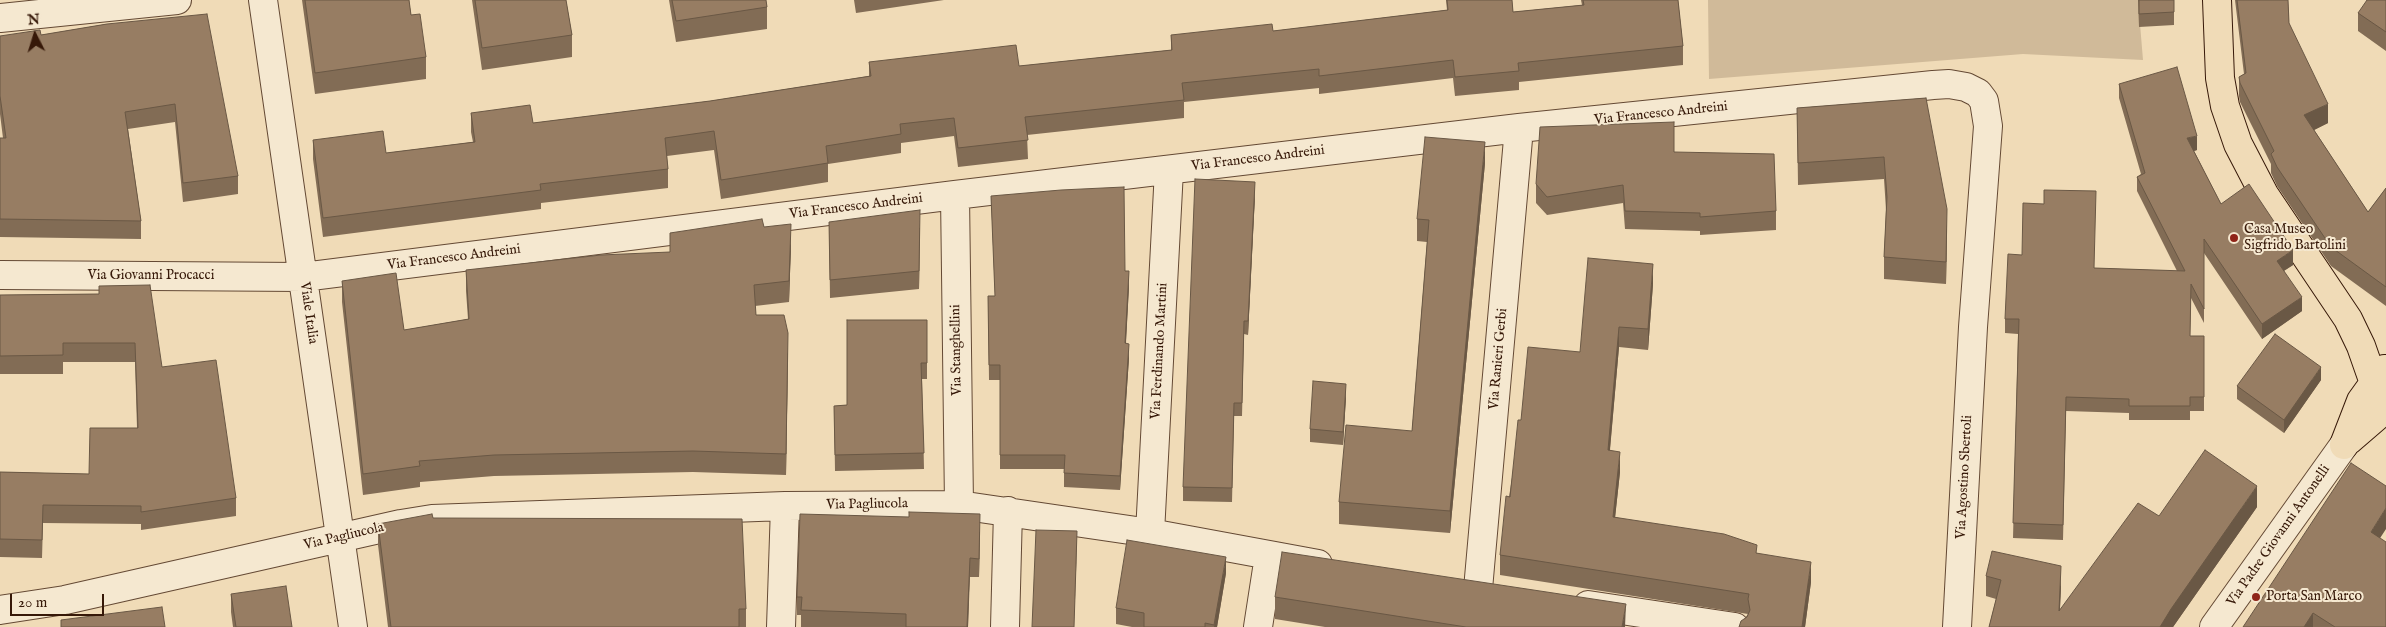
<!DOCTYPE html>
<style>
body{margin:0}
#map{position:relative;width:2386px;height:627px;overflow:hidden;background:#f0dbb7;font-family:"IM FELL English",serif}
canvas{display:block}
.north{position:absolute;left:10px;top:10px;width:50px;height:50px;-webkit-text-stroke:4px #f5e8d0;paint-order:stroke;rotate:355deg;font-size:14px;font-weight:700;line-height:20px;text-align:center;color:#361808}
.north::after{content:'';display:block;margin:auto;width:18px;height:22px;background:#361808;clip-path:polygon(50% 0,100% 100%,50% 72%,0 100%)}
.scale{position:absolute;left:10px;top:594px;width:94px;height:22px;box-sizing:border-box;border:2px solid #361808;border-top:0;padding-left:6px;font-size:15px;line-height:18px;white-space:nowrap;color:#361808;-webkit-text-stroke:4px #f5e8d0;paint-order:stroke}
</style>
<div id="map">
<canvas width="2386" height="627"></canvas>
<div class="north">N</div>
<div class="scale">20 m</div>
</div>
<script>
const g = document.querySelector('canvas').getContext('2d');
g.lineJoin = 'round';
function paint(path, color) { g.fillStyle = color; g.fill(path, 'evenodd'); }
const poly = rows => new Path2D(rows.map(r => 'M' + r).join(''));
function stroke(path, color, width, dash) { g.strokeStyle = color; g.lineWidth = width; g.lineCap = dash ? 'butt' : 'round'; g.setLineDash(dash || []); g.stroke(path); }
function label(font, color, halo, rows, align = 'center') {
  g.font = font + ' "IM FELL English",serif'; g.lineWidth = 4; g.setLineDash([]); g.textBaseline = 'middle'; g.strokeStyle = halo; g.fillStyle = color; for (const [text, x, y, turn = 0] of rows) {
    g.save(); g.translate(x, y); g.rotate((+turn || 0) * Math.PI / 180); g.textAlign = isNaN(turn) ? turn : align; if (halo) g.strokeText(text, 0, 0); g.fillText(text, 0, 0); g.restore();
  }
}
paint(poly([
 [1708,0,2138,0,2143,60,2023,54,1709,79]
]), '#d0ba99');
const minor = poly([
 [263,0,353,627],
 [0,18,177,0],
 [955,195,959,505],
 [0,275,303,277,955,195,1519,128,1933,85,1949,84,1966,87,1978,93,1984,101,1988,126,1973,327,1957,627],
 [1150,533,1169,170],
 [1478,589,1519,128],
 [1588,605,1735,627],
 [0,610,65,600,401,524,432,519,785,506,959,505,1150,533,1318,564],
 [781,627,785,506],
 [1005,627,1008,511],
 [1258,627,1269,556],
 [2214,627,2344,445]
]);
const major = poly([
 [2217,0,2220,78,2225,106,2238,144,2264,194,2348,319,2361,346,2374,383],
 [2349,440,2377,416,2386,402],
 [2344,445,2361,401,2384,369]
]);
stroke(minor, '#644934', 30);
stroke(major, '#361808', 30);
stroke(minor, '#f5e8d0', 28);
stroke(major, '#f0dbb7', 28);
paint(poly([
 [302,0,409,0,411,15,426,57,426,79,315,94],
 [472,0,566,0,572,35,572,57,482,70],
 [669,0,766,0,767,7,767,29,676,42],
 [854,0,944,0,856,13],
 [1446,0,1512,0,1513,12,1582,5,1581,0,1678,0,1683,46,1683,65,1519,82,1519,90,1455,96,1453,78,1319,94,1319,88,1184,102,1184,118,1027,135,1028,159,958,167,954,136,901,143,901,153,828,164,828,182,721,199,714,150,667,156,668,169,668,188,541,203,541,209,323,237,313,159,313,140,386,153,473,142,471,132,471,113,533,123,710,101,869,76,869,62,1019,66,1171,50,1171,35,1273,31,1447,10],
 [2138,0,2174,0,2174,25,2139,27],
 [2235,0,2288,0,2289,23,2328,123,2314,130,2368,212,2386,188,2386,306,2331,266,2277,186,2271,173,2271,164,2240,102,2239,96,2239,77,2244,74],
 [2386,0,2386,51,2358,31,2358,13],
 [107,24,238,176,238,194,183,202,175,122,128,129,141,221,141,239,0,237,0,138,3,138,0,114,0,36,41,35],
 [2119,84,2197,150,2194,151,2221,204,2293,265,2284,271,2302,311,2262,339,2204,253,2204,323,2191,298,2190,336,2204,336,2204,411,2190,411,2190,420,2129,420,2129,413,2066,411,2063,540,2013,538,2018,334,2005,333,2005,319,2094,268,2177,271,2137,191,2137,177,2141,174,2119,98],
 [1926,98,1947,231,1946,284,1884,279,1884,257,1886,210,1884,179,1798,185,1797,108],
 [1674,152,1776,211,1776,230,1700,235,1700,231,1625,229,1623,203,1547,215,1536,203,1536,184],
 [1485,163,1450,533,1339,524,1339,502,1412,431,1427,242,1417,241,1417,219],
 [1255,195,1248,335,1244,334,1242,416,1234,416,1232,502,1183,501,1183,487],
 [991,196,1125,271,1129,286,1126,343,1129,358,1120,490,1064,487,1064,469,1000,469,1000,380,989,380,988,296,995,296],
 [829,222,920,228,919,289,830,298],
 [764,227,791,245,789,302,755,306,756,315,788,354,786,475,693,472,494,476,420,482,420,487,363,495,342,302,342,281,404,330,468,319,466,291,466,270,670,252],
 [1653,284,1648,350,1619,347,1610,450,1620,472,1615,517,1757,553,1811,582,1805,627,1739,627,1748,614,1500,575,1500,555,1521,420,1580,352],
 [99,294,162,367,236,498,236,516,141,530,141,524,43,523,42,558,0,557,0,472,89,474,137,428,135,362,63,362,63,374,0,374,0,295],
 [927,320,927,379,922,379,924,469,835,471,834,406,847,405],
 [2321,380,2284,433,2237,399,2237,386],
 [1346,397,1343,445,1310,442,1310,429],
 [2257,507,2173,627,1989,627,1996,599,1986,596,1986,576,2061,586,2060,610,2159,516],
 [909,517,980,532,979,577,970,577,968,627,801,627,801,615,797,615,797,597],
 [433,518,746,609,746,627,388,627,378,545,378,524],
 [2380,538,2386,627,2243,627],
 [1226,573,1217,627,1132,627,1116,624,1116,608],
 [231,594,292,627,233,627,231,612],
 [1275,597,1625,627,1325,627,1275,619]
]), '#826c55');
paint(poly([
 [2328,104,2328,123,2304,135,2304,115],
 [2197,136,2197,150,2187,153,2187,138],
 [1485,142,1485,163,1450,533,1450,511],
 [1255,182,1255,195,1248,335,1248,321],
 [1947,209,1947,231,1946,284,1946,262],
 [920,210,920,228,919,289,919,271],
 [791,224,791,245,789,302,789,281],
 [2293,250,2293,265,2277,275,2277,261],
 [1653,264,1653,284,1648,350,1648,329],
 [1129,271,1129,286,1125,358,1125,343],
 [2302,297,2302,311,2262,339,2262,324],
 [1619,327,1619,347,1608,470,1608,450],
 [788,333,788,354,786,475,786,454],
 [1129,344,1129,358,1120,490,1120,476],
 [2321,367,2321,380,2284,433,2284,420],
 [1346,384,1346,397,1343,445,1343,432],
 [1620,452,1620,472,1613,537,1613,517],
 [2257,486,2257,507,2173,627,2160,627,2171,609],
 [2386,508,2386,529,2371,552,2371,532],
 [980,514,980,532,979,577,979,559],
 [1077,531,1077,545,1074,627],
 [1226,557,1226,573,1217,627,1214,627],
 [970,558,968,627,967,627],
 [1811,562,1811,582,1805,627,1802,627],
 [2061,566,2061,586,2059,627,2059,611],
 [1626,604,1625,627,1622,627],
 [2313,613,2313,627,2304,627]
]), '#6a5845');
const building = poly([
 [305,0,409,0,411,15,420,14,426,57,315,73,305,0],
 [475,0,566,0,572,35,482,48,475,0],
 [672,0,766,0,767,7,676,21,672,0],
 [1447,0,1512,0,1513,12,1584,5,1583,0,1678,0,1683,46,1518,63,1519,71,1455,77,1453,60,1319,76,1319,69,1182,83,1184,100,1025,117,1028,140,958,148,954,118,900,124,901,134,826,146,828,163,721,180,714,131,665,138,668,169,540,184,541,190,323,218,313,140,383,131,386,153,475,142,471,113,530,105,533,123,710,101,871,76,869,62,1016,45,1019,66,1172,50,1171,35,1272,24,1273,31,1448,10,1447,0],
 [2139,0,2174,0,2174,12,2139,14,2139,0],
 [2237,0,2288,0,2289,23,2328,104,2304,115,2368,212,2386,188,2386,287,2331,247,2277,167,2271,154,2274,151,2240,83,2239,77,2246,73,2237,0],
 [2367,0,2386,0,2386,32,2358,13,2367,0],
 [207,14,238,176,183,183,175,104,125,112,141,221,0,219,0,138,6,138,0,96,0,36,40,30,41,35,107,24,207,14],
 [2177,67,2197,136,2187,138,2221,204,2249,184,2293,250,2277,261,2302,297,2262,324,2204,239,2204,309,2191,284,2190,336,2204,336,2204,397,2190,397,2190,406,2129,406,2129,399,2066,397,2063,525,2013,523,2019,319,2005,319,2008,254,2022,255,2023,203,2044,204,2044,190,2096,191,2094,268,2185,271,2137,177,2145,173,2119,84,2177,67],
 [1926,98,1947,209,1946,262,1884,257,1887,197,1884,157,1798,163,1797,108,1926,98],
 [1674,122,1674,152,1774,154,1776,211,1700,217,1700,213,1625,211,1623,185,1547,197,1536,184,1540,127,1674,122],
 [1425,137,1485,142,1450,511,1339,502,1346,425,1412,431,1429,220,1417,219,1425,137],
 [1195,179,1255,182,1248,321,1244,321,1242,403,1234,403,1232,488,1183,487,1195,179],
 [1124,187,1125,271,1129,271,1125,343,1129,344,1120,476,1064,473,1065,455,1000,455,1000,365,989,365,988,296,995,296,991,196,1061,190,1124,187],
 [920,210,919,271,830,280,829,222,920,210],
 [762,219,764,227,791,224,789,281,754,285,756,315,784,315,788,333,786,454,693,451,494,455,419,461,420,466,363,474,342,281,396,273,404,330,469,319,466,270,601,255,670,252,670,233,762,219],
 [1588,258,1653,264,1648,329,1619,327,1608,450,1620,452,1613,517,1724,534,1757,545,1756,553,1811,562,1802,627,1739,627,1741,621,1747,617,1750,610,1748,599,1749,594,1500,555,1506,496,1510,497,1518,420,1521,420,1528,347,1580,352,1588,258],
 [150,285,162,367,216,360,236,498,141,512,141,506,43,505,42,540,0,539,0,472,89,474,90,428,138,428,135,343,63,343,63,355,0,356,0,295,99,294,99,286,150,285],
 [847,320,927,320,927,363,921,363,924,453,835,455,834,406,847,405,847,320],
 [2275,334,2321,367,2284,420,2237,386,2275,334],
 [1313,381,1346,384,1343,432,1310,429,1313,381],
 [2205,450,2257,486,2171,609,2160,627,1989,627,2001,580,1986,576,1992,551,2061,566,2059,611,2138,503,2159,516,2205,450],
 [2351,463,2386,486,2386,508,2371,532,2386,542,2386,627,2335,627,2313,613,2304,627,2243,627,2351,463],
 [909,512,980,514,979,559,970,558,967,627,906,627,906,614,801,610,802,597,797,597,800,514,909,517,909,512],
 [432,514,433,518,742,519,746,609,739,609,739,627,391,627,378,524,432,514],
 [1036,530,1077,531,1074,627,1032,627,1036,530],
 [1127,540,1226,557,1214,625,1205,623,1205,627,1144,627,1144,613,1116,608,1127,540],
 [1282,552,1626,604,1622,627,1466,627,1275,597,1282,552],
 [286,586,292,627,236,627,231,594,286,586],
 [162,607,165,627,61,627,61,620,162,607]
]);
paint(building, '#977d63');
stroke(building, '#6a5845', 1);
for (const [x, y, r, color] of [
 [2234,238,5,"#8f2418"],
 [2256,597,5,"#8f2418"]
]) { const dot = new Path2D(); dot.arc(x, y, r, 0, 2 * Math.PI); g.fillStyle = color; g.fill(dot); stroke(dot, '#f5e8d0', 2); }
label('14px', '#361808', '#f5e8d0', [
 ["Via Francesco Andreini",1661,114,-6],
 ["Via Francesco Andreini",1258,159,-7],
 ["Via Francesco Andreini",856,207,-7],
 ["Via Francesco Andreini",454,258,-7],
 ["Via Giovanni Procacci",151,276],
 ["Viale Italia",308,313,82],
 ["Via Stanghellini",957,350,-91],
 ["Via Ferdinando Martini",1160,351,-87],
 ["Via Ranieri Gerbi",1499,359,-85],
 ["Via Agostino Sbertoli",1965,477,-87],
 ["Via Pagliucola",867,505,-1],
 ["Via Padre Giovanni Antonelli",2279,536,-55],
 ["Via Pagliucola",344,537,-13]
]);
label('14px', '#361808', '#f5e8d0', [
 ["Casa Museo",2244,230],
 ["Sigfrido Bartolini",2244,246],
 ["Porta San Marco",2266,597]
], 'left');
</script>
